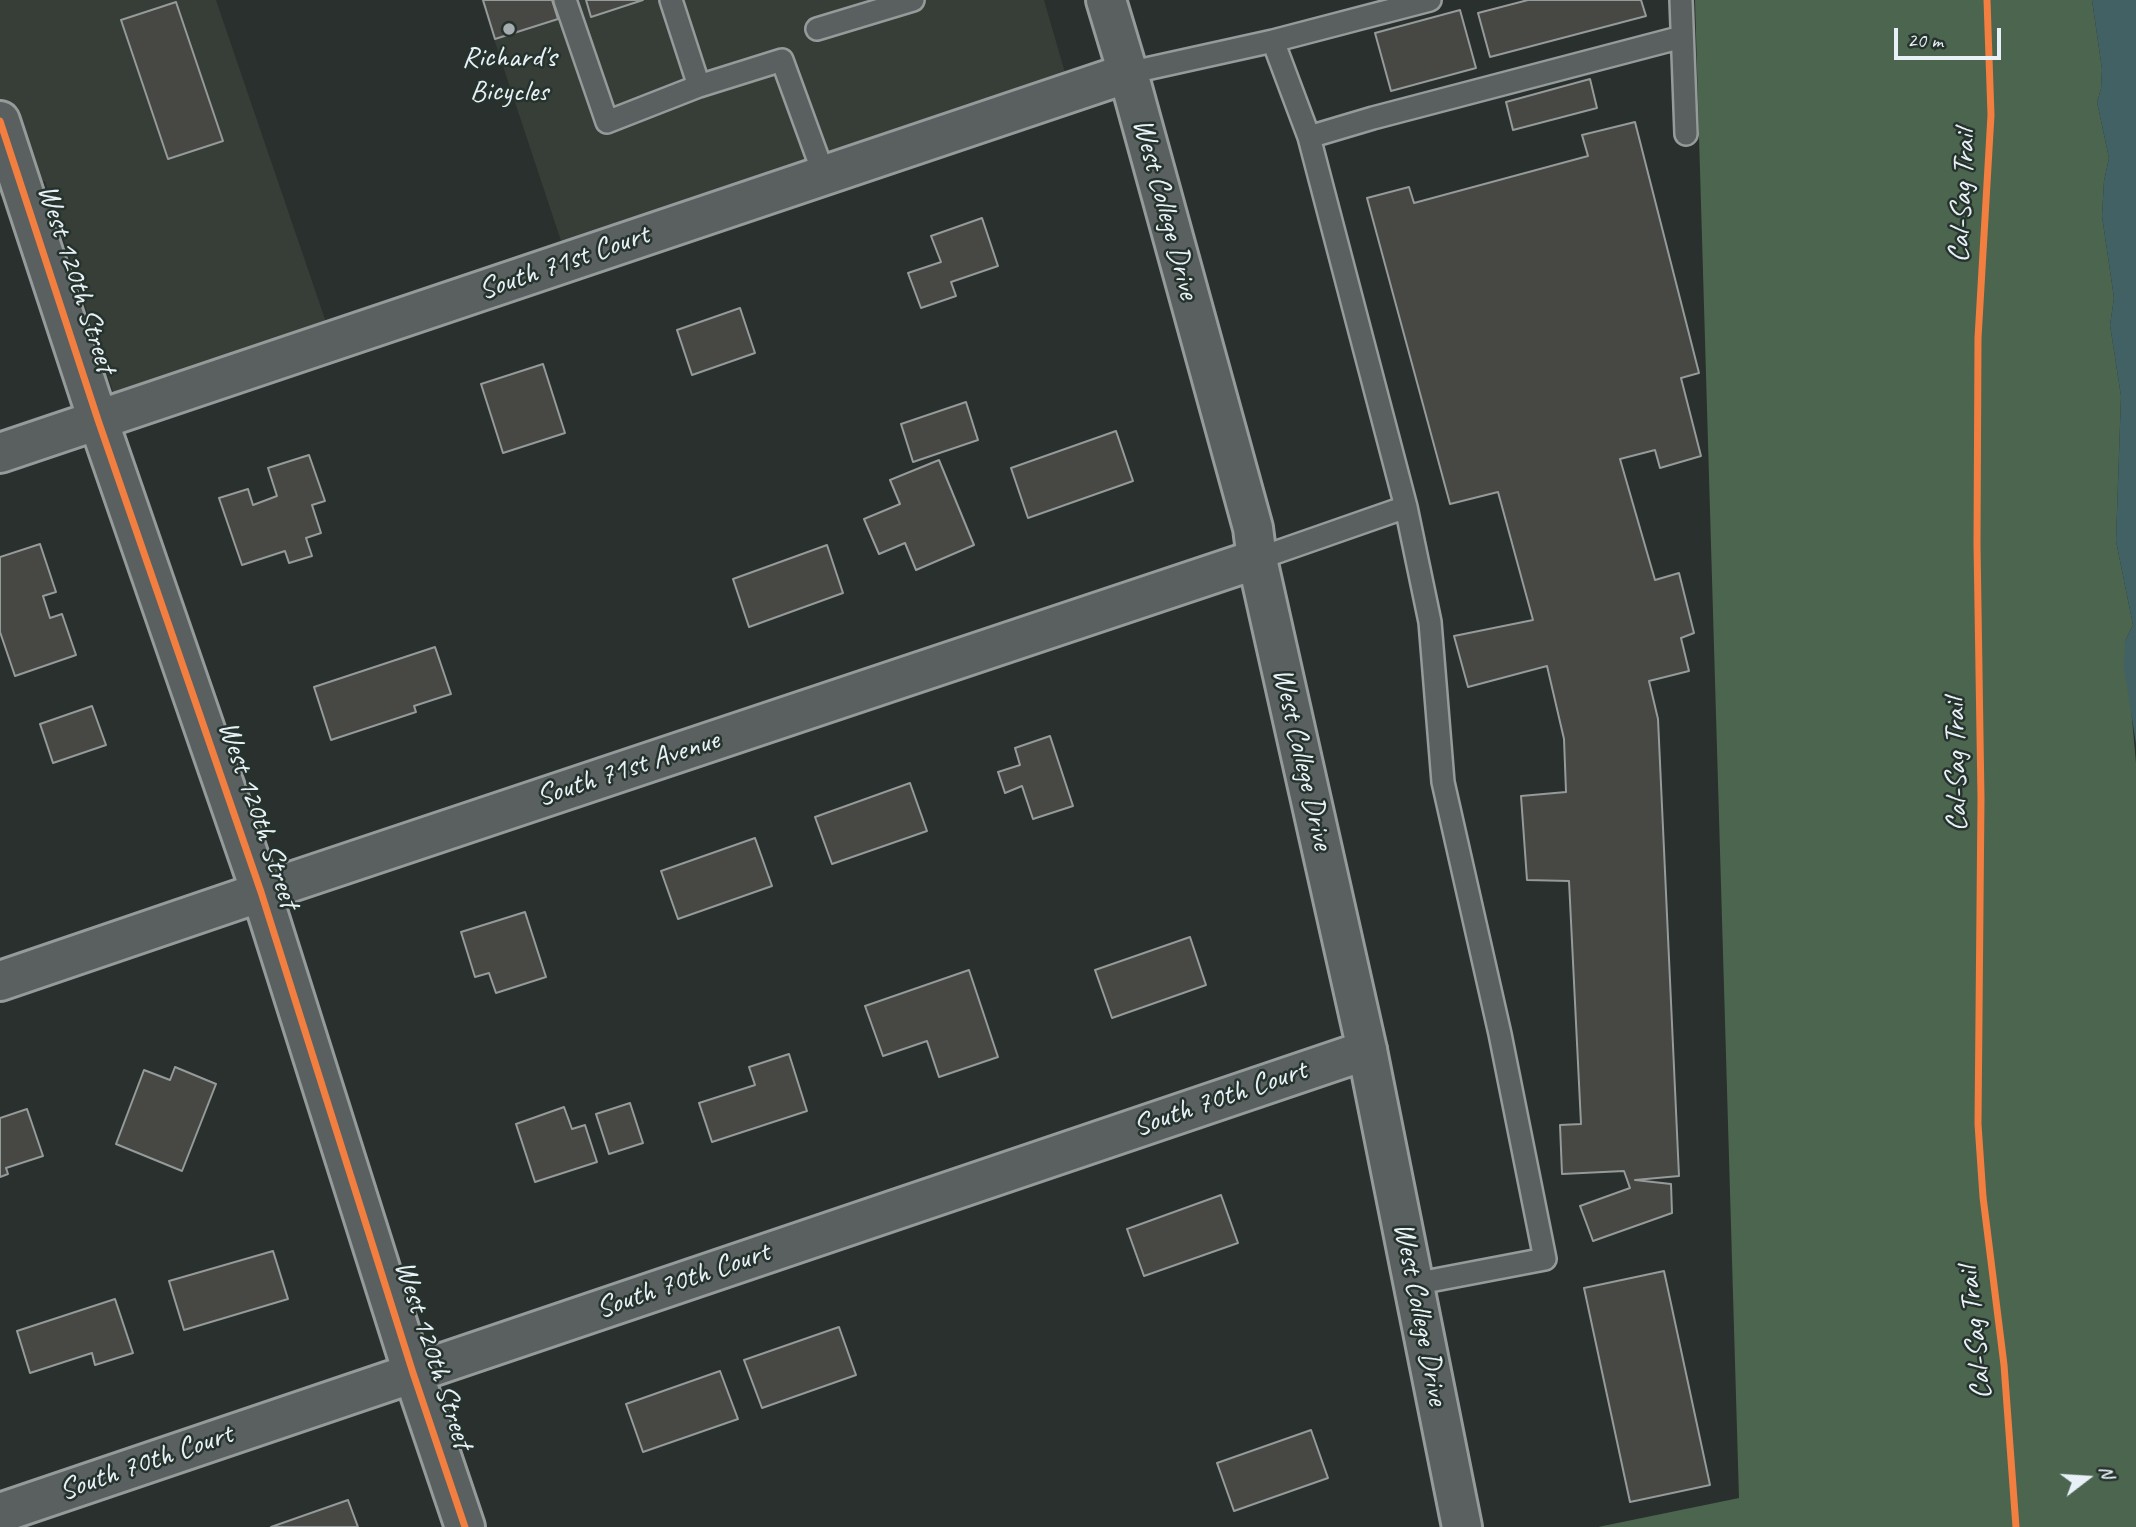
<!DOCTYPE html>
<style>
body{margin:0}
#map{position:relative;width:2136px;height:1527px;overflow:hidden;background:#29302d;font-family:Caveat,sans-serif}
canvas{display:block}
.north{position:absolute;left:2052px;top:1443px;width:70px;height:70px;-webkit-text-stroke:5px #26332d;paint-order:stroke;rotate:73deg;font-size:19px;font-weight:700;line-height:28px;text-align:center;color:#e8f1f8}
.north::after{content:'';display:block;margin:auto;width:24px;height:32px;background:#e8f1f8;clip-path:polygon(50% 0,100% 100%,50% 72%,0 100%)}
.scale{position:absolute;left:1894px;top:28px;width:107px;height:32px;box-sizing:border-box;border:4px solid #e8f1f8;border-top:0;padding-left:9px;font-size:21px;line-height:24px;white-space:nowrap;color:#e8f1f8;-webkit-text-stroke:5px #26332d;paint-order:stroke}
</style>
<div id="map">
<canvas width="2136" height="1527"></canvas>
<div class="north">N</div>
<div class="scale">20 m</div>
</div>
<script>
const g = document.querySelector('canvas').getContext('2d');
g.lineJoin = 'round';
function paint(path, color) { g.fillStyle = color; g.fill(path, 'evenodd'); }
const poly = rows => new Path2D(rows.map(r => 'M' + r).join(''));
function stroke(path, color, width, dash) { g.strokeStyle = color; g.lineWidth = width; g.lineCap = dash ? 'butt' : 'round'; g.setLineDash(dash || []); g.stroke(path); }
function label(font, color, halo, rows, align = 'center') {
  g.font = font + ' Caveat,sans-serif'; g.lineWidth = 5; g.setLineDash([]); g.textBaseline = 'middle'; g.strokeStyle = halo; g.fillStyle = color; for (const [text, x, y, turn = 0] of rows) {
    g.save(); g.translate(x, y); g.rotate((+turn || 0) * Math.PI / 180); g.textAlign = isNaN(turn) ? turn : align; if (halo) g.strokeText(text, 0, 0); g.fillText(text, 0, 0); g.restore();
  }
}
paint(poly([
 [0,0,216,0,327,325,115,398,45,181,0,196],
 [481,0,1044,0,1066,76,563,247]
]), '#373d37');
paint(poly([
 [1695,0,2092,0,2102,69,2101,89,2097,102,2109,158,2104,181,2102,216,2114,298,2110,325,2121,396,2116,541,2133,625,2125,641,2136,763,2136,1527,1598,1527,1739,1498]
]), '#4c654f');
paint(poly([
 [2092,0,2136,0,2136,763,2136,744,2124,667,2125,641,2133,625,2116,541,2121,396,2110,325,2114,298,2102,216,2104,181,2109,158,2097,102,2101,89,2102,69]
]), '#416165');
const building = poly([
 [483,0,552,0,558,19,495,39,483,0],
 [586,0,643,0,591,17,586,0],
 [1528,0,1641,0,1646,16,1490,57,1478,13,1528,0],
 [176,2,223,141,168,159,121,20,176,2],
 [1460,10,1476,68,1391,91,1375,33,1460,10],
 [1590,79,1597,108,1513,130,1506,102,1590,79],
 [1635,122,1699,373,1681,378,1701,456,1660,468,1655,450,1620,459,1655,580,1679,573,1694,633,1681,638,1689,671,1649,681,1658,719,1679,1176,1635,1180,1671,1184,1672,1213,1593,1241,1580,1206,1630,1188,1624,1171,1562,1174,1560,1125,1581,1124,1569,881,1527,880,1521,796,1566,792,1564,739,1547,666,1468,687,1454,636,1533,620,1498,492,1450,504,1367,198,1409,187,1414,203,1588,156,1582,135,1635,122],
 [982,218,998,266,951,282,956,296,921,308,908,273,941,262,931,236,982,218],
 [740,308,755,353,692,375,677,330,740,308],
 [543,364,565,433,503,453,481,384,543,364],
 [966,402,978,440,913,462,901,424,966,402],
 [1116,431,1133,481,1028,518,1011,468,1116,431],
 [309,455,325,501,312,505,321,533,306,538,312,556,289,563,285,551,242,565,219,498,248,489,253,505,277,496,268,468,309,455],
 [939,460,974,545,916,570,905,543,879,554,864,519,900,504,890,480,939,460],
 [40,544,56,592,43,596,50,618,62,614,76,655,15,676,0,632,0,557,40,544],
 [827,545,843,593,749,627,733,579,827,545],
 [435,647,451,694,414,706,416,712,331,740,314,687,435,647],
 [92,706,106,745,53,763,40,724,92,706],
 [1050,736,1073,806,1033,819,1022,786,1005,793,998,772,1020,765,1015,748,1050,736],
 [910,783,927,831,832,864,815,817,910,783],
 [755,838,772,886,678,919,661,871,755,838],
 [525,912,546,977,496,993,489,973,475,977,461,932,525,912],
 [1190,937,1206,985,1112,1018,1095,970,1190,937],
 [969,970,998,1057,939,1077,927,1041,883,1056,865,1006,969,970],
 [789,1054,807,1111,712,1142,699,1103,755,1085,749,1067,789,1054],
 [175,1067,216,1084,182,1171,116,1144,144,1070,170,1080,175,1067],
 [630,1103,643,1143,609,1154,596,1114,630,1103],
 [564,1107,572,1129,585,1125,597,1162,535,1182,516,1124,564,1107],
 [27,1109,43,1156,6,1168,8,1174,0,1177,0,1118,27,1109],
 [1221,1195,1238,1243,1144,1276,1127,1229,1221,1195],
 [273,1251,288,1299,184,1330,169,1281,273,1251],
 [1664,1271,1710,1485,1630,1502,1584,1288,1664,1271],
 [115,1299,133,1353,95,1365,92,1353,30,1373,17,1331,115,1299],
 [839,1327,856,1375,762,1408,744,1360,839,1327],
 [720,1371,738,1419,643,1452,626,1404,720,1371],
 [1311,1430,1328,1478,1234,1511,1217,1463,1311,1430],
 [348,1500,358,1527,271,1527,348,1500]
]);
paint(building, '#474844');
stroke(building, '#959a9a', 2);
const service = poly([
 [565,0,607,122,699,86,671,0],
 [1681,0,1686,134],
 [817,29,913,0],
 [1273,41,1430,0],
 [1128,73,1273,41,1309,137,1406,507,1257,559],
 [699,86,782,60,824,175],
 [1309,137,1373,118,1682,37],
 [1406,507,1430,622,1443,782,1500,1034,1545,1259,1414,1284]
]);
const minor = poly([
 [0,121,98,420,261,892,413,1373,465,1527],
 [0,453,1128,73],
 [0,981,261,892,1257,559],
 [0,1513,1367,1050]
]);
const primary = poly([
 [1106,0,1128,73,1253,528,1257,559,1367,1050,1462,1527]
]);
stroke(service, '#959a9a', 26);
stroke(minor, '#959a9a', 44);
stroke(primary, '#959a9a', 44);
stroke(service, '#5a6060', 21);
stroke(minor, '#5a6060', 38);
stroke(primary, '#5a6060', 38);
stroke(poly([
 [1987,0,1991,115,1978,338,1977,544,1981,798,1978,1124,1983,1197,2004,1365,2016,1527],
 [0,121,98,420,261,892,413,1373,465,1527]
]), '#f27e40', 7);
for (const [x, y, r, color] of [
 [509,29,7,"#a5adb1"]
]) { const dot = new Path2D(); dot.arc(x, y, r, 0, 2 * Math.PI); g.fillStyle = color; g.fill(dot); stroke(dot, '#26332d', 2.5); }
label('30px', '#e8f1f8', '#26332d', [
 ["Richard's",509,58],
 ["Bicycles",509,92]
]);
label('30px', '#e8f1f8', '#26332d', [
 ["Cal-Sag Trail",1963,196,-87],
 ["West College Drive",1165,209,75],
 ["South 71st Court",564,263,-19],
 ["West 120th Street",76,279,72],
 ["West College Drive",1302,759,77],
 ["Cal-Sag Trail",1957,765,-91],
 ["South 71st Avenue",628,769,-18],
 ["West 120th Street",258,815,71],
 ["South 70th Court",1220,1099,-19],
 ["South 70th Court",683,1281,-19],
 ["West College Drive",1420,1314,79],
 ["Cal-Sag Trail",1976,1333,-96],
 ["West 120th Street",433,1355,72],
 ["South 70th Court",146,1463,-19]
]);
</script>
